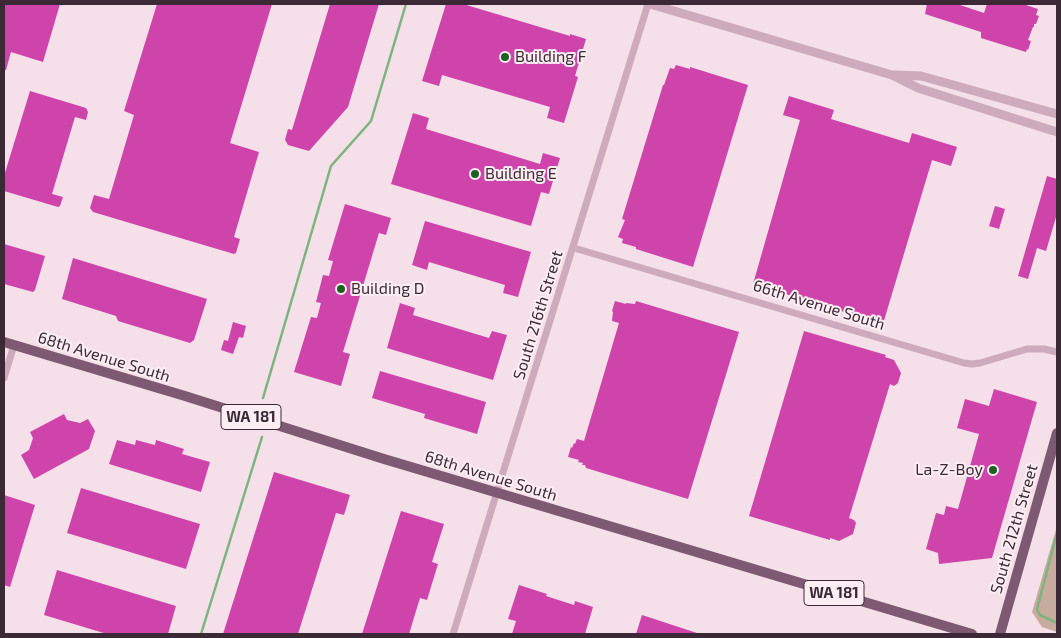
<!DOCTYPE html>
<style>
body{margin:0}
#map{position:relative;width:1061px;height:638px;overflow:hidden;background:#f5dfe9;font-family:"Exo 2",sans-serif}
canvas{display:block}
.frame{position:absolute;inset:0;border:5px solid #3b2a36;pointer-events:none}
</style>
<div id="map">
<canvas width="1061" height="638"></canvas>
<div class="frame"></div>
</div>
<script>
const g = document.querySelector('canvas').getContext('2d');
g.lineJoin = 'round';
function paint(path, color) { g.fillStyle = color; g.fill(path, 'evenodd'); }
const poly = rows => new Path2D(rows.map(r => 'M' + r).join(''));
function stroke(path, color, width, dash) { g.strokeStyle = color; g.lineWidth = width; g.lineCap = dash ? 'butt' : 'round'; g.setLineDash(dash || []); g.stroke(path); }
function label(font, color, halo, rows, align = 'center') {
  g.font = font + ' "Exo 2",sans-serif'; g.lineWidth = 4; g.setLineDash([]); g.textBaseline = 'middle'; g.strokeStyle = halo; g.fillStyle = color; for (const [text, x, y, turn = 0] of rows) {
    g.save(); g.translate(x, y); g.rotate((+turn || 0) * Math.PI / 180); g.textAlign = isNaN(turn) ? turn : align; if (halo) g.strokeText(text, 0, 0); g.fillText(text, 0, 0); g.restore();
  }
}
paint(poly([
 [1057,526,1057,632,1042,627,1032,612]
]), '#c6ab9e');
stroke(poly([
 [263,398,331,166,371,121,406,4],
 [1057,533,1037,609,1040,615,1057,623],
 [201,634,262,437]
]), '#7cb47f', 2.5);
paint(poly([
 [4,4,60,4,43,62,11,52,6,70,4,70],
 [157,4,272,4,230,143,259,152,234,237,240,239,236,253,234,254,93,212,90,208,94,195,109,199,134,115,124,111],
 [330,4,379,4,348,107,309,151,288,145,285,140,288,129,292,130],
 [446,4,463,4,570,36,570,34,586,39,575,76,578,77,564,123,547,118,550,107,442,75,439,86,422,81],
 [927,4,957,4,984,13,987,4,1023,4,1038,9,1036,15,1039,16,1036,24,1034,24,1034,27,1033,27,1028,40,1031,41,1028,50,1027,49,1026,52,981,38,981,32,925,14],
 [676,65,690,69,690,67,748,85,693,267,636,249,636,247,622,243,623,239,618,237,625,220,622,219,663,85,664,85,670,68,674,69],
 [30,91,86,108,88,112,86,120,75,117,52,194,63,197,60,206,58,207,4,191,4,176],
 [789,96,834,110,831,119,909,143,912,133,957,147,951,166,932,160,883,324,753,284,800,120,783,115],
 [413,113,429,118,426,129,540,164,543,153,560,158,549,194,541,192,531,226,391,184],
 [1047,176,1057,179,1057,214,1046,251,1037,248,1028,279,1018,276],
 [345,204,391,218,386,235,379,233,343,352,350,354,341,386,294,372,311,317,317,318,321,303,316,302,323,275,329,276,333,261,328,260],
 [995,206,1005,209,999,229,989,226],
 [425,221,531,252,518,297,503,293,505,285,429,262,427,270,412,265],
 [4,244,45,256,35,290,33,292,4,284],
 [73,258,207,299,194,340,190,343,118,321,116,316,62,299],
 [615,301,626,304,626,303,635,304,636,301,739,332,688,499,586,468,585,465,582,465,583,463,578,462,579,460,568,457,571,447,572,448,574,443,575,444,577,439,584,441,619,323,612,321,613,312,612,311],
 [400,303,415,308,413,315,489,338,492,331,507,335,493,380,387,348],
 [233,322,246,326,243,338,239,337,233,354,221,350,224,340,228,341],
 [804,331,886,355,885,357,894,360,901,373,898,383,894,386,890,384,849,518,854,520,856,523,853,534,839,541,830,538,830,540,749,516],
 [380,371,486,402,477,434,424,418,425,414,372,398],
 [994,389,1037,402,992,558,939,564,938,553,926,549,936,513,944,515,946,506,958,509,979,434,957,428,965,399,989,406],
 [64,414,67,420,80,423,88,419,95,431,89,449,34,479,21,455,29,450,33,438,30,432],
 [117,440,135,445,136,440,155,445,156,440,184,449,182,454,210,462,201,492,109,464],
 [274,472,350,495,344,515,336,513,298,634,223,634],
 [81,488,200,524,186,569,67,533],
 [4,495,35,505,10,587,4,585],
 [401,511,444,524,432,562,438,564,427,600,420,598,409,634,362,634],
 [57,570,176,606,168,634,107,634,44,615],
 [519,585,547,594,546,596,574,605,575,601,593,607,585,634,512,634,516,621,508,619],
 [642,615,697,633,697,634,636,634]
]), '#ce44ab');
stroke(poly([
 [574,248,964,363,972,364,980,363,1027,349,1044,349,1057,352],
 [4,378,14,345],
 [453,634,648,4]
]), '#ceaabd', 7);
stroke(poly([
 [650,4,892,75,918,88,1057,132],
 [895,75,921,76,1057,114]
]), '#ceaabd', 9);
stroke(poly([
 [4,342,185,396,384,459,972,634],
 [1000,634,1057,433]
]), '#7e5a72', 10);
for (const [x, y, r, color] of [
 [505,57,5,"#1c6121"],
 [475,174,5,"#1c6121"],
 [341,289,5,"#1c6121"],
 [993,470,5,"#1c6121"]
]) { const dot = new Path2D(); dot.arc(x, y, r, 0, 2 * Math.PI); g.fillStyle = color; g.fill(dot); stroke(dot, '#fcedf3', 2); }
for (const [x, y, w] of [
 [251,417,60],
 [834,593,60]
]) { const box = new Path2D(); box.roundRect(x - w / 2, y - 12.5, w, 25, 4); g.fillStyle = '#fcedf3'; g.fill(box); stroke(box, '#3b2a36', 1); }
label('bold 15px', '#3b2a36', null, [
 ["WA 181",251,417],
 ["WA 181",834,593]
]);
label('16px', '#3b2a36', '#fcedf3', [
 ["Building F",515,57],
 ["Building E",485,174],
 ["Building D",351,289],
 ["La-Z-Boy",983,470,"right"]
], 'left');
label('16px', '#3b2a36', '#fcedf3', [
 ["66th Avenue South",819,305,17],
 ["South 216th Street",538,315,-73],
 ["68th Avenue South",104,357,17],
 ["68th Avenue South",491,476,17],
 ["South 212th Street",1014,529,-74]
]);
</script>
